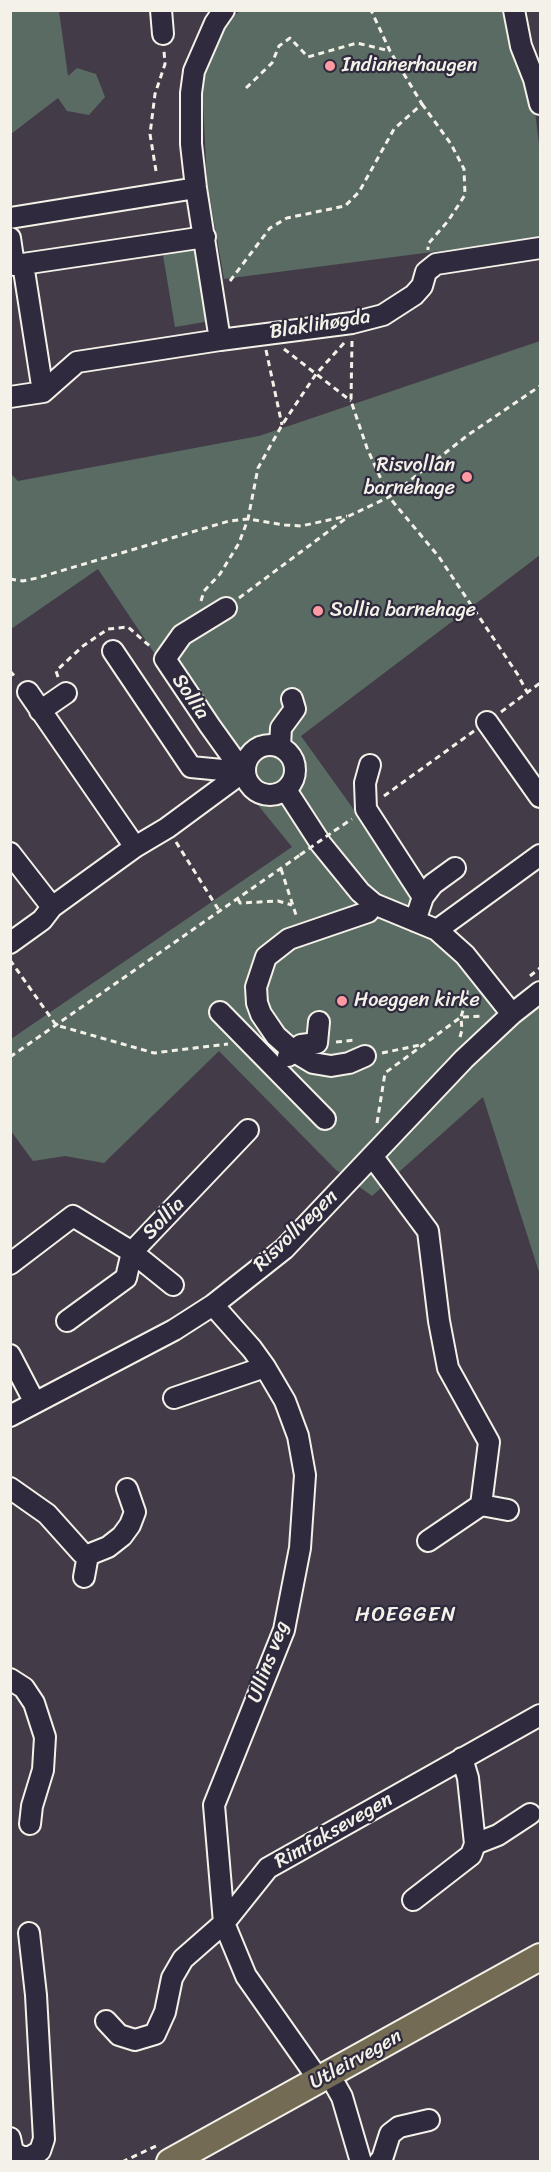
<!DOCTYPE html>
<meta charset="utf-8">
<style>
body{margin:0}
#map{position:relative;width:551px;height:2172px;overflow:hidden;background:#433c48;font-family:Sriracha,sans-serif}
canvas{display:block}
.frame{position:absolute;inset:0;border:12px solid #f4f1e8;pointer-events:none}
</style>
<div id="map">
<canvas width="551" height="2172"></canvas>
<div class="frame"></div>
</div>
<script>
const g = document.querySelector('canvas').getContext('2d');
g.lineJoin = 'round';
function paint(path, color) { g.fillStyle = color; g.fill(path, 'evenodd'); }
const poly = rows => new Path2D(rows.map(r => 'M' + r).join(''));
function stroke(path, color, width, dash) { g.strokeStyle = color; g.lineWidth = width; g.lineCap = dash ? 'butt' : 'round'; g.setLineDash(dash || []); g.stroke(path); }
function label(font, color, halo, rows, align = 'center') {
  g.font = font + ' Sriracha,sans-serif'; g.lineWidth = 4.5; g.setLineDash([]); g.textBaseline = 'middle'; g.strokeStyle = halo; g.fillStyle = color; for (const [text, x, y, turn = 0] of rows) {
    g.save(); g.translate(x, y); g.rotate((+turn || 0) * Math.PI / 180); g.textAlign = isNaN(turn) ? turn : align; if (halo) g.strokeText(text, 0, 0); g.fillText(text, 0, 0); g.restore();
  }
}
paint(poly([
 [11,10,59,11,68,76,77,68,96,74,105,97,89,115,67,111,58,98,11,134],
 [240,11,502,11,508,39,535,111,540,153,540,238,224,279,207,181,202,82,224,24],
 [189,243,200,258,210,321,175,327,162,249],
 [540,341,540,555,301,736,441,931,510,1006,540,980,540,1275,483,1097,372,1196,336,1170,219,1051,104,1163,65,1156,33,1161,11,1131,11,1039,292,847,245,789,98,569,11,629,11,474,18,481,259,436]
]), '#5a6b63');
const minor = poly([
 [161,10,163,34],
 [514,10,521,46,534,79,540,104],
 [10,218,196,188],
 [10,238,14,265,23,264,43,392],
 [23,264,205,237],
 [220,340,352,323,383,315,414,295,422,286,426,272,436,264,540,248],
 [10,397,43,392,77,362,220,340,196,188,191,144,191,93,194,71,215,23,224,10],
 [226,608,182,635,165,659,210,726,243,772],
 [113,651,191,767,243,772],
 [28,692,135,847],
 [40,711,66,693],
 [487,722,540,797],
 '245 770a25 25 0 1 1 50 0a25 25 0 1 1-50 0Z',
 [280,746,281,728,295,709,292,699],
 [370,765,365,783,366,809,423,897,415,921],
 [286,790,321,844,360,892,374,904,437,930,465,955,512,1014],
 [10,853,52,907],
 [423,897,433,884,455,868],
 [437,930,540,855],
 [10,943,42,920,52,907,135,847,167,828,243,772],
 [220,1012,325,1119],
 [288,1056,301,1045,317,1043,319,1022],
 [365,1056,349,1063,331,1066,313,1063,293,1051,276,1036,261,1014,257,1003,256,987,266,957,289,939,368,912,374,904],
 [372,1156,428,1231,439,1321,448,1368,489,1442,481,1505,428,1541],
 [10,1264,73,1216,132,1252,248,1130],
 [213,1305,252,1349,265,1367,285,1401,298,1436,305,1475,300,1548,284,1630,214,1805,224,1923,246,1976,319,2080],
 [67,1321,126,1278,132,1252,173,1285],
 [10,1355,35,1403],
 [174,1398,265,1367],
 [10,1416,174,1330,213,1305,284,1249,464,1059,512,1014,540,992],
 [10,1488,47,1514,82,1553,88,1555,108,1547,122,1536,130,1525,135,1512,127,1489],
 [481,1505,508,1510],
 [84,1577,88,1555],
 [10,1679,24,1688,34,1703,45,1737,43,1770,32,1806,30,1824],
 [475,1844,498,1835,530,1814],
 [413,1900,471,1855,475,1844,468,1778,462,1758],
 [106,2021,119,2035,135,2040,155,2034,165,2012,172,1978,183,1959,224,1923,268,1868,540,1715],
 [329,2074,342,2097,361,2162],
 [10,2138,13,2152,22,2157,30,2157,40,2151,44,2139,36,1995,29,1933],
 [379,2162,382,2159,390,2134,399,2127,429,2120]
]);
const major = poly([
 [170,2162,540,1957]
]);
stroke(minor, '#f4f1e8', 24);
stroke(major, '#f4f1e8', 30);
stroke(poly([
 [246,88,272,63,279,46,290,38,308,57,357,43,390,51],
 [422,104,451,144,464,169,465,195,448,221,428,244,428,250],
 [156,171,150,134,155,94,165,64,164,51],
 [230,281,270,228,287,218,345,206,359,192,394,129,422,104,390,51,371,10],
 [352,341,351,401,367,448,389,497,439,557,518,675,527,692],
 [284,349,351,401],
 [266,350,282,425],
 [10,579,23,581,37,578,229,521,248,519,285,525,301,526,347,516],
 [239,598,349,516,389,497,468,435,540,386],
 [201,601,204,591,220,574,239,543,248,519,258,468,282,425,316,374,345,342],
 [10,671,17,679],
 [58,677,56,671,83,646,108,629,128,627,152,648],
 [501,712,540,683],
 [384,796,474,731],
 [334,831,352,819],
 [176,842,220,912],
 [281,869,297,918],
 [238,899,240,903,278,901,292,905],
 [10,960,56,1025,154,1053,228,1044],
 [530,976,540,968],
 [460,1037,462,1030,461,1017,467,997,467,988],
 [336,1042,356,1040],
 [382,1053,425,1044],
 [10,1057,300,855],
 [377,1123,385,1073,461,1017,483,1016],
 [122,2162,156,2146]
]), '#f4f1e8', 3, [6, 4.5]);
stroke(minor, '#2f2a3d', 20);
stroke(major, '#746b55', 26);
stroke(poly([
 [300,855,334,831]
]), '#f4f1e8', 3, [6, 4.5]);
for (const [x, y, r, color] of [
 [330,66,6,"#ff9aa2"],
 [467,477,6,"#ff9aa2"],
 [318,611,6,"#ff9aa2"],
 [342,1001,6,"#ff9aa2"]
]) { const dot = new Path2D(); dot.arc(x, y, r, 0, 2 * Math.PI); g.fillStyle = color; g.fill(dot); stroke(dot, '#2f2a3d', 2); }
label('20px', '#f4f1e8', '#2f2a3d', [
 ["Indianerhaugen",342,66],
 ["Risvollan",455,466,"right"],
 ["barnehage",455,489,"right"],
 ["Sollia barnehage",330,611],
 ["Hoeggen kirke",354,1001]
], 'left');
label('20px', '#f4f1e8', '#2f2a3d', [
 ["Blaklihøgda",320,325,-9],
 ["Sollia",190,697,56],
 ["Sollia",164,1219,-46],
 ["Risvollvegen",296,1231,-44],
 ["Ullins veg",269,1662,-70],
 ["Rimfaksevegen",334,1831,-30],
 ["Utleirvegen",356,2060,-29]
]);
g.letterSpacing = '1.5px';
label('21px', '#f4f1e8', '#2f2a3d', [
 ["HOEGGEN",406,1616]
]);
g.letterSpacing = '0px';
</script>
